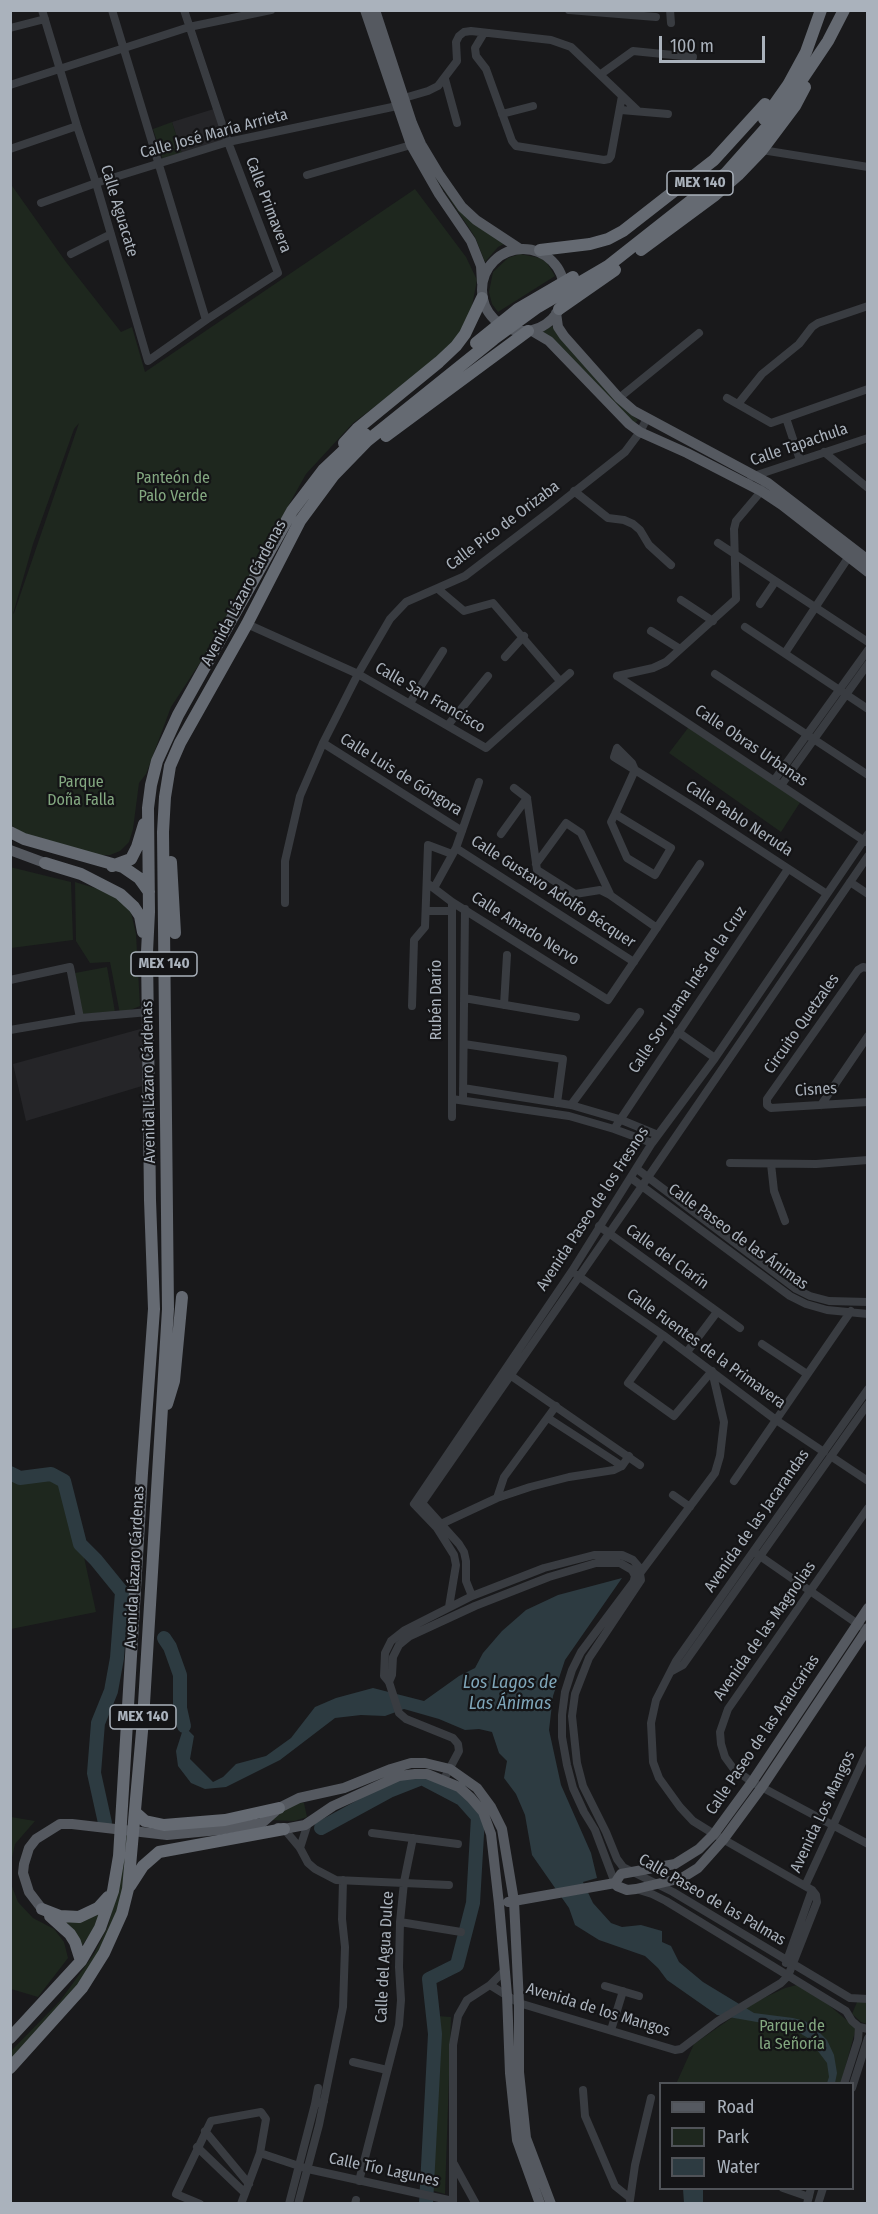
<!DOCTYPE html>
<meta charset="utf-8">
<style>
body{margin:0}
#map{position:relative;width:878px;height:2214px;overflow:hidden;background:#19191b;font-family:"Fira Sans Condensed",sans-serif}
canvas{display:block}
.frame{position:absolute;inset:0;border:12px solid #aab2bc;pointer-events:none}
.legend{position:absolute;left:659px;top:2082px;width:195px;height:108px;box-sizing:border-box;background:#141416;border:2px solid #505358;margin:0;padding:8px 10px;list-style:none;font-size:18px;color:#aab2bc}
.legend li{display:flex;align-items:center;gap:12px;height:30px}
.legend b{width:30px;border:2px solid #505358}
.scale{position:absolute;left:659px;top:36px;width:106px;height:27px;box-sizing:border-box;border:3px solid #aab2bc;border-top:0;padding-left:8px;font-size:18px;line-height:21px;white-space:nowrap;color:#aab2bc;-webkit-text-stroke:4px #141416;paint-order:stroke}
</style>
<div id="map">
<canvas width="878" height="2214"></canvas>
<div class="frame"></div>
<ul class="legend">
<li><b style="height:8px;background:#555960"></b>Road</li>
<li><b style="height:16px;background:#1e271e"></b>Park</li>
<li><b style="height:16px;background:#2d3b41"></b>Water</li>
</ul>
<div class="scale">100 m</div>
</div>
<script>
const g = document.querySelector('canvas').getContext('2d');
g.lineJoin = 'round';
function paint(path, color) { g.fillStyle = color; g.fill(path, 'evenodd'); }
const poly = rows => new Path2D(rows.map(r => 'M' + r).join(''));
function stroke(path, color, width, dash) { g.strokeStyle = color; g.lineWidth = width; g.lineCap = dash ? 'butt' : 'round'; g.setLineDash(dash || []); g.stroke(path); }
function label(font, color, halo, rows, align = 'center') {
  g.font = font + ' "Fira Sans Condensed",sans-serif'; g.lineWidth = 4.5; g.setLineDash([]); g.textBaseline = 'middle'; g.strokeStyle = halo; g.fillStyle = color; for (const [text, x, y, turn = 0] of rows) {
    g.save(); g.translate(x, y); g.rotate((+turn || 0) * Math.PI / 180); g.textAlign = isNaN(turn) ? turn : align; if (halo) g.strokeText(text, 0, 0); g.fillText(text, 0, 0); g.restore();
  }
}
paint(poly([
 [217,108,229,144,183,157,172,122],
 [144,1028,142,1086,26,1121,13,1064]
]), '#252528');
paint(poly([
 [172,122,183,157,164,163,153,129],
 [425,162,434,175,506,243,498,247,485,262,475,237],
 [10,183,66,262,121,332,132,327,145,372,415,189,466,257,477,280,472,306,460,335,438,359,353,423,306,474,205,655,171,707,146,774,139,783,133,829,129,842,120,851,110,855,99,855,23,834,11,825],
 [79,423,14,613,13,614,33,544,74,429],
 [520,254,540,258,547,263,555,276,498,312,492,304,489,292,493,272,508,258],
 [552,326,561,339,623,407,638,420,633,425,542,332],
 [691,724,801,801,781,832,669,753],
 [10,867,71,882,73,940,11,948],
 [75,882,108,892,129,904,136,934,140,1006,120,1014,110,962,90,963,76,941],
 [107,967,115,1012,82,1014,75,973],
 [10,1464,16,1473,35,1473,56,1479,73,1507,96,1612,11,1629],
 [297,1801,304,1803,307,1817,294,1821,270,1820],
 [11,1817,35,1821,15,1844,11,1862,11,1884,18,1902,33,1918,54,1929,64,1942,68,1958,38,1997,11,1989],
 [125,1830,134,1832,125,1891,100,1957,64,2004,11,2059,11,2051,60,2001,94,1954,108,1926,118,1889],
 [102,1908,95,1927,81,1947,59,1919],
 [797,1985,824,2001,856,2028,841,2083,676,2084,694,2044,753,2003,785,1988],
 [861,2001,867,2003,867,2024,861,2022,852,2014,857,2002],
 [437,2016,451,2017,445,2194,431,2190]
]), '#1e271e');
paint(poly([
 [622,1578,565,1660,553,1696,549,1730,561,1785,591,1853,597,1878,583,1882,593,1903,611,1923,622,1927,641,1925,662,1931,662,1942,671,1946,679,1962,703,1982,754,2013,793,2018,805,2021,816,2029,827,2040,834,2055,837,2073,835,2083,827,2083,829,2077,827,2063,808,2038,791,2028,717,2015,667,1980,658,1968,645,1956,599,1940,575,1925,569,1908,532,1855,525,1815,516,1794,504,1778,507,1761,499,1753,492,1732,479,1729,465,1730,439,1719,404,1709,385,1716,361,1715,335,1718,280,1760,226,1787,205,1789,191,1783,178,1766,176,1751,184,1726,194,1736,190,1759,213,1782,223,1777,236,1764,266,1756,291,1738,315,1707,336,1698,373,1688,424,1701,459,1676,475,1668,483,1653,502,1631,526,1610,558,1595],
 [683,2189,703,2189,703,2203,684,2203]
]), '#2d3b41');
stroke(poly([
 [10,1473,20,1478,51,1474,64,1481,80,1544,96,1560,122,1592,117,1658,111,1691,98,1723,94,1773,105,1823],
 [164,1638,170,1647,180,1675,180,1708,184,1726],
 [321,1828,389,1791,422,1778,462,1799,478,1817,473,1903,457,1965,429,1979,435,2034,426,2204]
]), '#2d3b41', 14);
stroke(poly([
 [42,10,77,126,96,183,148,361,206,320,278,273,228,142,184,10],
 [112,10,206,320],
 [569,10,656,17],
 [670,10,671,23],
 [10,28,45,19],
 [484,33,475,48,476,56,486,69,512,141,516,146,604,160,609,159,611,156,622,96],
 [601,74,633,51,693,57],
 [445,79,457,123],
 [10,85,189,27,271,10],
 [404,98,428,91,438,86,457,61,456,42,459,36,464,32,471,31,551,40,571,47,638,111],
 [621,110,668,114],
 [502,114,533,106],
 [10,149,77,126],
 [762,150,868,167],
 [307,175,411,145],
 [41,203,96,183,228,142,397,106],
 [71,254,111,234],
 [619,398,699,333],
 [727,398,771,423,868,389],
 [738,404,762,374,799,344,812,327,818,323,868,306],
 [786,418,800,460],
 [824,452,868,488],
 [751,477,868,438],
 [574,491,608,518,624,520,633,524,640,530,649,545,671,565],
 [718,543,868,642],
 [438,589,464,611,493,603,560,681],
 [681,600,713,621],
 [760,604,775,582],
 [247,624,358,674,486,748,570,673],
 [745,627,868,709],
 [651,631,680,649],
 [785,653,848,558],
 [505,657,524,636],
 [715,674,868,775],
 [617,676,866,842],
 [617,676,653,668,666,662,736,599,734,529,736,521,764,488],
 [410,703,443,651],
 [448,725,488,676],
 [323,743,462,831],
 [775,779,868,650],
 [782,784,868,664],
 [514,788,527,798,537,870,575,894,600,890,610,895,657,928],
 [615,814,671,848,655,875,627,858,611,822,615,814,635,770,632,763,617,748,614,757,635,770,697,809,827,894],
 [501,834,527,798],
 [456,848,634,962],
 [536,864,566,823,581,833,610,894],
 [850,882,868,894],
 [427,883,452,902,608,1000,700,864],
 [434,888,456,848,479,782],
 [285,903,285,861,300,796,323,743,358,674,390,619,406,602,465,576,549,512,625,452,640,432,647,418],
 [426,911,452,911],
 [868,968,863,967,858,970,767,1099,767,1105,771,1108,868,1102],
 [10,980,70,967,80,1018],
 [464,998,576,1017],
 [504,1005,507,955],
 [412,1006,414,940,425,927,428,845,452,854],
 [10,1030,80,1018,149,1012],
 [678,1032,715,1058],
 [464,1044,563,1059,557,1103],
 [463,1088,571,1105,619,1119,658,1135],
 [452,1099,569,1116,614,1129,652,1143],
 [463,1100,465,909],
 [571,1105,640,1012],
 [821,1105,868,1036],
 [452,1117,452,902],
 [614,1129,788,869],
 [730,1163,816,1164,868,1160],
 [771,1164,774,1191,785,1221],
 [637,1169,796,1289,810,1296,829,1301,868,1302],
 [631,1178,790,1296,806,1304,827,1310,868,1314],
 [599,1226,740,1328],
 [577,1275,663,1335,776,1420,824,1452],
 [663,1335,628,1383,674,1416,712,1371],
 [762,1344,807,1374],
 [687,1352,717,1312],
 [507,1373,640,1465],
 [548,1418,622,1466],
 [832,1457,868,1481],
 [734,1481,851,1311],
 [673,1495,690,1507],
 [497,1498,504,1477,556,1406],
 [422,1503,642,1186,868,856],
 [422,1503,459,1544,464,1552,466,1561,466,1581,472,1596],
 [414,1504,572,1271,652,1143,715,1058,868,834],
 [414,1504,437,1528,454,1555,456,1565,449,1607],
 [868,1508,728,1709,720,1732,721,1744,725,1757,733,1768,752,1782,868,1844],
 [441,1524,497,1498,530,1487,569,1477,614,1470,622,1466,629,1456],
 [757,1554,862,1627],
 [672,1671,683,1665,868,1404],
 [389,1682,392,1675,393,1657,399,1645,410,1636,475,1606,549,1577,596,1563,620,1563,632,1570,635,1576,634,1580],
 [444,1779,459,1751,458,1744,453,1738,406,1719,399,1713,389,1682,384,1676,385,1653,391,1641,405,1630,472,1596,544,1568,594,1555,622,1555,633,1560,639,1567,641,1580,589,1658,575,1694,572,1716,577,1763,583,1786,606,1832,617,1859,623,1867,673,1892,850,1998,868,1999],
 [284,1829,300,1848,308,1863,315,1869,336,1880,449,1885],
 [372,1833,458,1844],
 [300,1848,308,1823],
 [615,1883,595,1830,584,1812,573,1788,567,1765,562,1737,562,1715,565,1692,572,1670,581,1652,715,1473,720,1456,724,1422,712,1371],
 [805,1886,868,1750],
 [636,1889,652,1894,666,1901,846,2011,852,2021,859,2027,868,2029],
 [400,1922,461,1932],
 [786,1963,812,1890],
 [490,1985,519,2003,675,2050,681,2049,718,2021,781,1983,788,1976,817,1902,816,1895,812,1890,714,1834,693,1821,680,1807,659,1778,653,1762,651,1723,656,1700,676,1661,868,1389],
 [605,1986,639,1996],
 [611,2030,623,1991],
 [353,2062,387,2070],
 [844,2084,858,2040,859,2027],
 [852,2088,868,2038],
 [583,2090,585,2116,615,2186,630,2198],
 [315,2104,318,2088],
 [205,2131,249,2184],
 [197,2147,245,2193],
 [260,2153,308,2169,453,2201],
 [454,2164,476,2204],
 [359,2181,399,2025,401,2000,399,1967,400,1922,404,1882,413,1838],
 [783,2188,809,2197],
 [630,2200,635,2165,651,2098],
 [200,2204,176,2194,211,2121,261,2112,266,2119,260,2153,241,2204],
 [289,2204,315,2104,324,2101],
 [298,2204,319,2125,343,2007,345,1947,342,1919,343,1880],
 [355,2204,356,2200],
 [453,2204,453,2045,458,2016,467,2000,490,1985,505,1970],
 [807,2204,811,2188],
 [818,2204,823,2188]
]), '#393c41', 8);
stroke(poly([
 [365,10,411,145,439,194,471,241,481,266,482,283],
 [375,10,412,123,421,144,439,174,462,207,476,220,520,249],
 '482 290a41 41 0 1 1 82 0a41 41 0 1 1-82 0Z',
 [556,313,558,327,564,336,619,398,634,411,768,483,868,560],
 [532,331,549,341,629,424,640,432,687,453,761,491,782,505,868,572],
 [10,850,45,863],
 [278,1828,284,1829,305,1825,333,1806,399,1776,415,1774,427,1774,459,1787,471,1798,483,1812,491,1834,499,1904,507,1995,510,2073,517,2140,540,2204],
 [615,1883,617,1886,627,1890,636,1889,682,1878,698,1868,723,1840,762,1787,868,1628],
 [508,1902,615,1883,621,1874,675,1864,699,1849,714,1834,752,1782,868,1608],
 [42,1909,29,1892,23,1873,24,1864,29,1848,36,1839,60,1824,72,1824,167,1835,219,1830,262,1823,279,1808,299,1798,344,1788,391,1769,411,1763,425,1763,450,1769,477,1788,491,1807,502,1829,514,1901,519,2003,519,2072,526,2138,551,2204]
]), '#555960', 10);
stroke(poly([
 [764,119,788,85,806,52,821,10],
 [540,250,590,244,608,239,623,231,714,160,765,104],
 [641,250,714,196,738,175,762,150,795,106,805,87],
 [559,309,615,270],
 [476,343,518,309,573,277],
 [386,436,528,331],
 [344,443,357,429,439,362,456,346,465,334,482,298],
 [10,832,24,839,123,867,139,878,149,892],
 [171,862,175,933],
 [45,863,81,874,120,894,134,907,140,916,143,932],
 [112,866,131,859,137,847,144,824],
 [167,1404,174,1381,182,1297],
 [136,1813,145,1821,164,1825,225,1820,279,1808],
 [130,1886,143,1866,159,1852,284,1829],
 [42,1909,60,1916,79,1917,98,1908,108,1897],
 [50,1916,70,1934,75,1942,81,1961],
 [10,2038,81,1961,100,1928,113,1891,119,1856,142,1473,154,1309,150,1200,147,952,149,912,148,808,151,785,157,761,178,715,292,511,324,469,342,452,365,434],
 [10,2068,82,1988,104,1953,122,1913,128,1889,143,1720,168,1309,163,832,165,797,170,766,180,743,247,624,300,521,334,475,367,441,494,339,538,307,608,266,726,173,781,111,828,41,844,10]
]), '#656a72', 12);
for (const [x, y, w] of [
 [700,183,66],
 [164,964,66],
 [143,1717,66]
]) { const box = new Path2D(); box.roundRect(x - w / 2, y - 12, w, 24, 4.5); g.fillStyle = '#141416'; g.fill(box); stroke(box, '#aab2bc', 1.5); }
label('bold 15px', '#aab2bc', null, [
 ["MEX 140",700,183],
 ["MEX 140",164,964],
 ["MEX 140",143,1717]
]);
label('16px', '#aab2bc', '#141416', [
 ["Calle José María Arrieta",214,134,-15],
 ["Calle Primavera",268,205,69],
 ["Calle Aguacate",119,211,73],
 ["Calle Tapachula",799,445,-19],
 ["Calle Pico de Orizaba",503,526,-37],
 ["Avenida Lázaro Cárdenas",244,593,-62],
 ["Calle San Francisco",430,698,30],
 ["Calle Obras Urbanas",751,746,34],
 ["Calle Luis de Góngora",401,775,32],
 ["Calle Pablo Neruda",739,819,33],
 ["Calle Gustavo Adolfo Bécquer",553,892,33],
 ["Calle Amado Nervo",525,929,32],
 ["Calle Sor Juana Inés de la Cruz",688,990,-56],
 ["Rubén Darío",437,1000,-90],
 ["Circuito Quetzales",802,1024,-55],
 ["Avenida Lázaro Cárdenas",149,1082,-91],
 ["Cisnes",816,1090,-4],
 ["Avenida Paseo de los Fresnos",593,1209,-57],
 ["Calle Paseo de las Ánimas",738,1237,36],
 ["Calle del Clarín",667,1257,36],
 ["Calle Fuentes de la Primavera",706,1349,36],
 ["Avenida de las Jacarandas",757,1521,-55],
 ["Avenida Lázaro Cárdenas",135,1567,-87],
 ["Avenida de las Magnolias",765,1631,-55],
 ["Calle Paseo de las Araucarias",763,1735,-56],
 ["Avenida Los Mangos",823,1812,-65],
 ["Calle Paseo de las Palmas",712,1900,30],
 ["Calle del Agua Dulce",385,1957,-87],
 ["Avenida de los Mangos",598,2010,17],
 ["Calle Tío Lagunes",384,2170,12]
]);
label('16px', '#83a880', '#141416', [
 ["Panteón de",173,479],
 ["Palo Verde",173,497],
 ["Parque",81,783],
 ["Doña Falla",81,801],
 ["Parque de",792,2027],
 ["la Señoría",792,2045]
]);
label('italic 18px', '#7fa6b9', '#141416', [
 ["Los Lagos de",510,1683],
 ["Las Ánimas",510,1704]
]);
</script>
